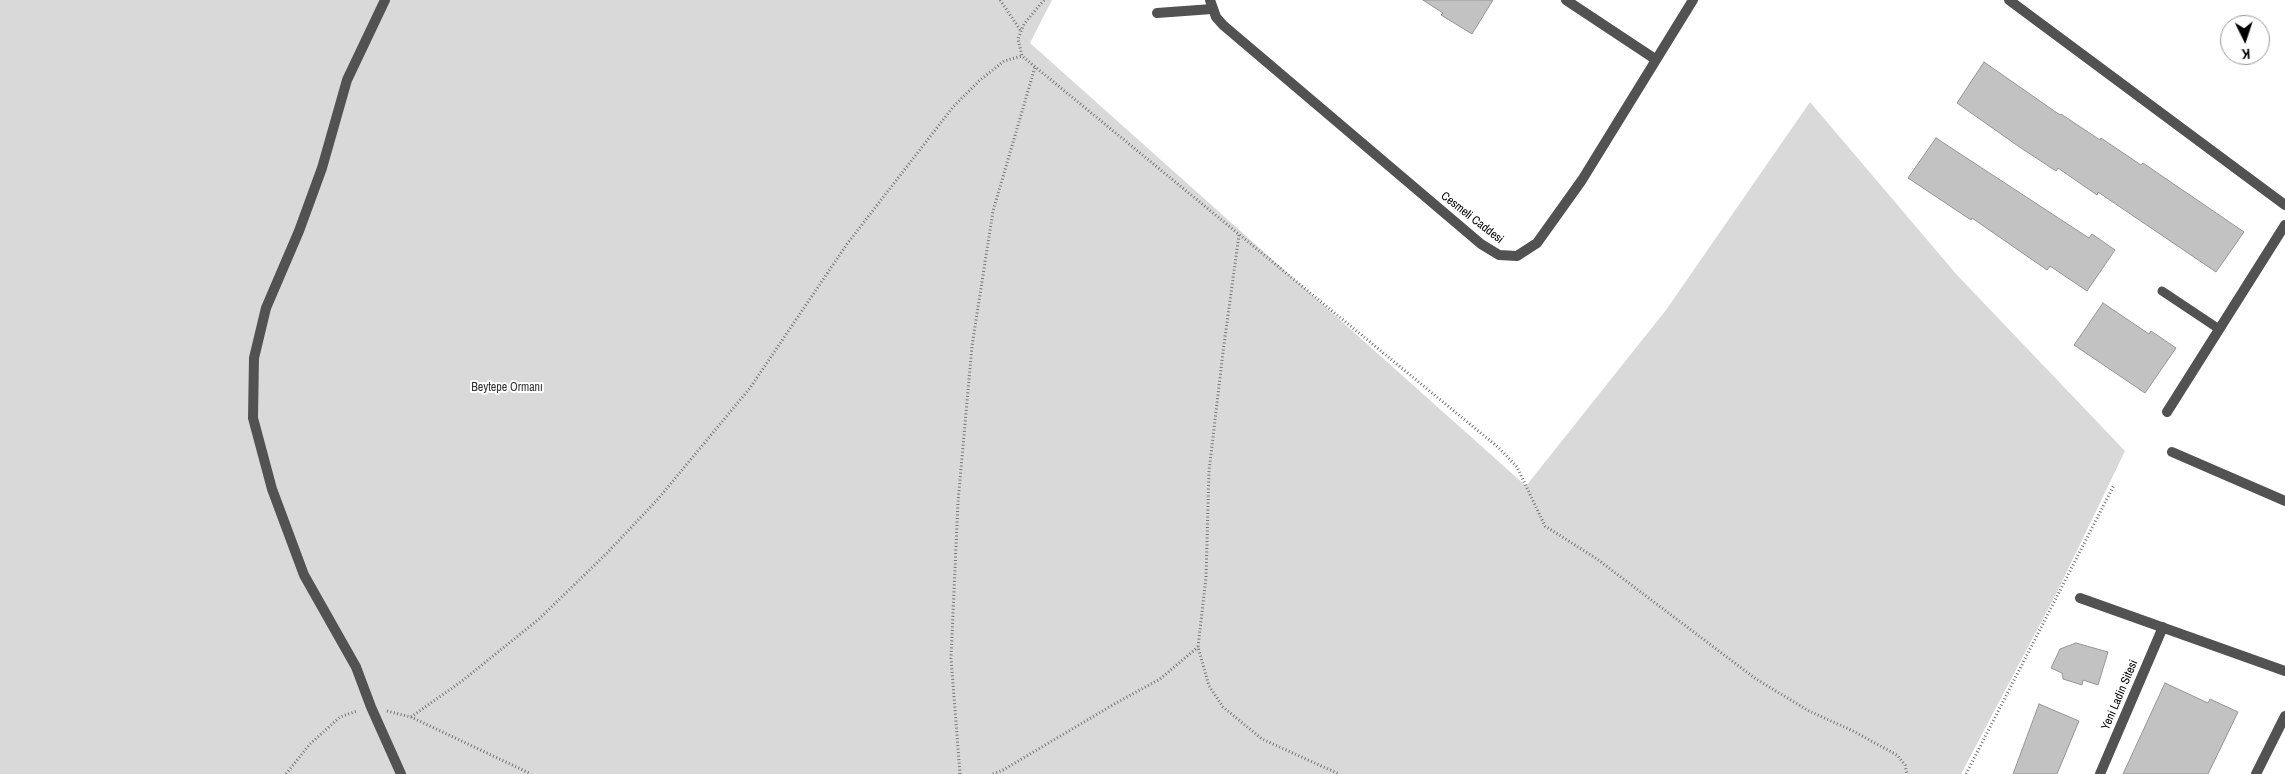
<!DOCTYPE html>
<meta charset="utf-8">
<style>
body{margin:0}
#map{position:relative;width:2285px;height:774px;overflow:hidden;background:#fff;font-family:"Archivo Narrow",sans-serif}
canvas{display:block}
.north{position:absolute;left:2220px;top:15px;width:50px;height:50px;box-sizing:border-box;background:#fff;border:1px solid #999;border-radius:50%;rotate:176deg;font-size:14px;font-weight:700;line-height:20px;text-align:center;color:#000}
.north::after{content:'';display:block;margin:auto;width:18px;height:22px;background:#000;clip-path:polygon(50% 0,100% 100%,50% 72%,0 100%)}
</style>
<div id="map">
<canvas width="2285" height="774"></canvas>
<div class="north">K</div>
</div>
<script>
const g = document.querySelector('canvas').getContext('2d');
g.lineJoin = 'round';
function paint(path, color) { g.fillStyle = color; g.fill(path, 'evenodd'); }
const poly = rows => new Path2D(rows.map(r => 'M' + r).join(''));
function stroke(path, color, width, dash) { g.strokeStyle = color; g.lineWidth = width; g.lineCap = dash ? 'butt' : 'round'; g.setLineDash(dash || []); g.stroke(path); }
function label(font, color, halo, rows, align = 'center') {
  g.font = font + ' "Archivo Narrow",sans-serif'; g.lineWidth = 4; g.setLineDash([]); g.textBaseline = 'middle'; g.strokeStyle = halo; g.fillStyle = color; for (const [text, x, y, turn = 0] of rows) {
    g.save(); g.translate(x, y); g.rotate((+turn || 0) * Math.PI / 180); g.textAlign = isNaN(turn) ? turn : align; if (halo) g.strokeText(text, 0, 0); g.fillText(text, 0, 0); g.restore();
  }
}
paint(poly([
 [0,0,1052,0,1030,43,1526,486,1666,310,1810,102,1957,275,2125,451,2057,592,1961,774,0,774]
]), '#d9d9d9');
const building = poly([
 [1423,0,1493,0,1472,34,1441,15,1443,13,1423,0],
 [1984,62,2060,115,2061,114,2100,140,2101,138,2141,165,2143,163,2244,232,2216,272,2098,192,2097,195,2058,168,2056,171,2018,146,1957,103,1984,62],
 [1936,138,2089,238,2092,234,2115,250,2087,291,2050,266,2047,270,1972,218,1971,220,1908,178,1936,138],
 [2103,303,2149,334,2151,331,2176,348,2145,393,2074,345,2103,303],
 [2076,643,2108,652,2098,685,2083,680,2082,685,2063,679,2062,673,2051,668,2060,649,2076,643],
 [2165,683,2208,703,2210,699,2238,712,2208,774,2123,774,2165,683],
 [2039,704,2079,721,2057,774,2013,774,2039,704]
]);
paint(building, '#c2c2c2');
stroke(building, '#969696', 1);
stroke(poly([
 [1000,0,1021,31],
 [1044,0,1024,24,1018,39,1022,56,1499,448,1517,467,1545,526,1597,559,1756,679,1809,711,1853,731,1897,755,1905,765,1907,774],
 [1239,235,1223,352,1209,471,1206,578,1198,647,1209,686,1223,707,1262,739,1339,774],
 [387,711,411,717,531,774],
 [411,717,462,681,539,619,607,553,658,499,750,388,847,244,953,107,979,81,1004,61,1022,56],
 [286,774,310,744,340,717,357,711],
 [960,774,951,658,958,502,972,346,993,211,1035,67],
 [993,774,1003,770,1116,703,1160,679,1198,647],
 [1966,774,2114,485]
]), '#747474', 3, [1, 2.5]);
stroke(poly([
 [2162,291,2219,329]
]), '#525252', 9);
stroke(poly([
 [385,0,347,80,322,168,299,231,266,308,254,358,253,418,272,489,304,575,356,667,371,707,401,774],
 [1210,0,1216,17,1223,25,1481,244,1499,255,1517,256,1537,243,1582,180,1693,0],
 [1566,0,1655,59],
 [2009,0,2285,205],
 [1157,13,1212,9],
 [2167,412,2285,225],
 [2172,452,2285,501],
 [2080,598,2285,671],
 [2100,774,2163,627],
 [2256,774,2285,716]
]), '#525252', 10);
label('12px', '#000', '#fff', [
 ["Cesmeli Caddesi",1472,218,38],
 ["Yeni Ladin Sitesi",2120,695,-67]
]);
label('12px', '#303030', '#fff', [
 ["Beytepe Ormanı",507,388]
]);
</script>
